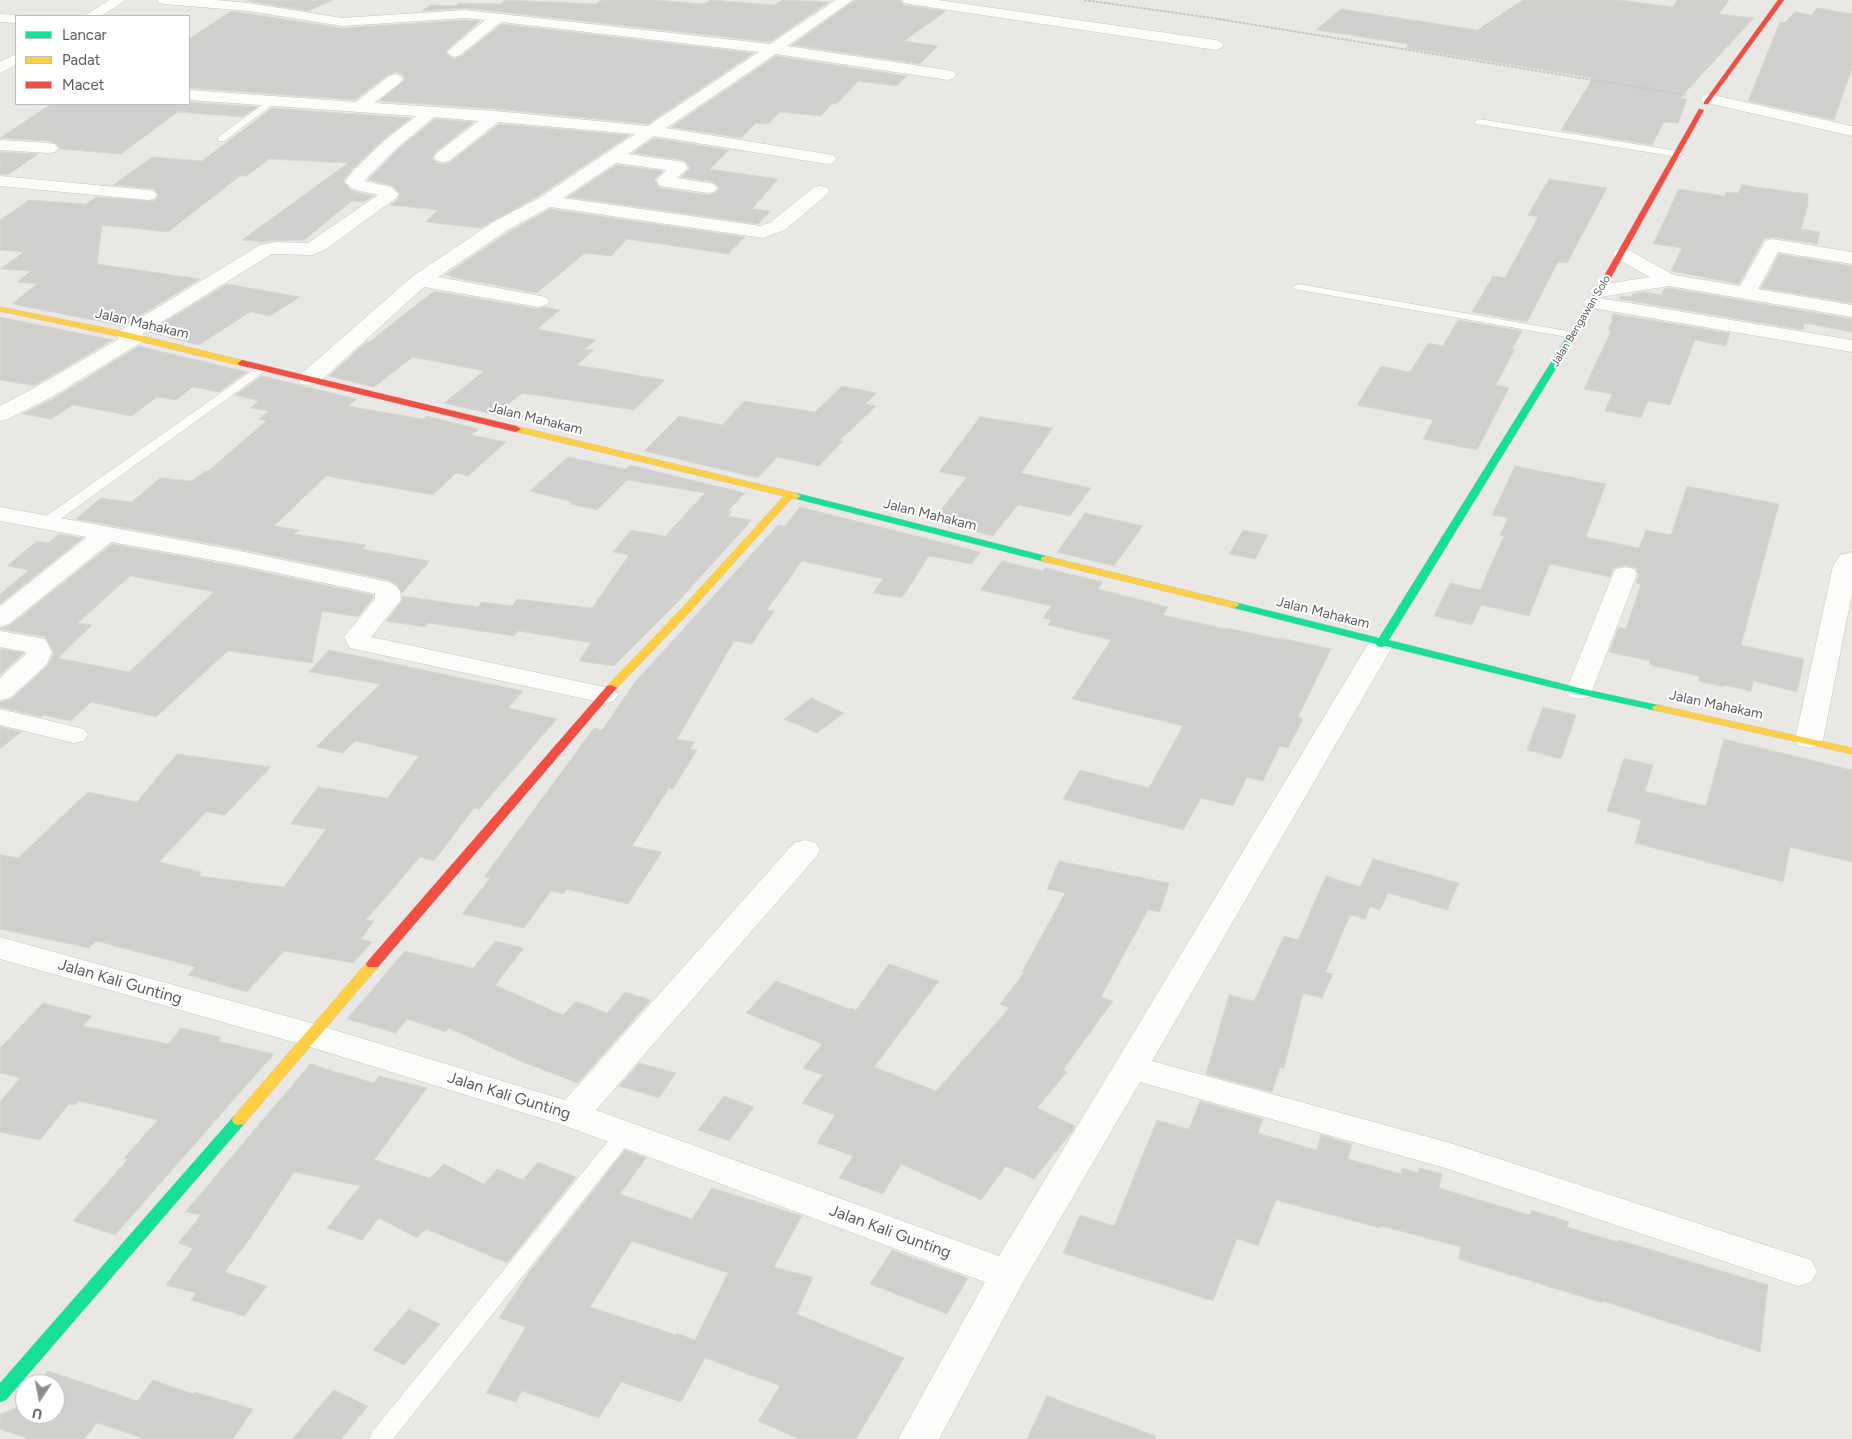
<!DOCTYPE html>
<style>
body{margin:0}
#map{position:relative;width:1852px;height:1439px;overflow:hidden;background:#e9e8e4;font-family:Figtree,sans-serif}
canvas{display:block}
.legend{position:absolute;left:15px;top:15px;width:175px;height:90px;box-sizing:border-box;background:#fff;border:1px solid #bdbec0;margin:0;padding:6px 9px;list-style:none;font-size:15px;color:#595d61}
.legend li{display:flex;align-items:center;gap:10px;height:25px}
.legend b{width:25px;border:1px solid #bdbec0}
.north{position:absolute;left:15px;top:1374px;width:50px;height:50px;box-sizing:border-box;background:#fff;border:1px solid #bdbec0;border-radius:50%;rotate:191deg;font-size:14px;font-weight:700;line-height:20px;text-align:center;color:#595d61}
.north::after{content:'';display:block;margin:auto;width:18px;height:22px;background:#8b8e8f;clip-path:polygon(50% 0,100% 100%,50% 72%,0 100%)}
</style>
<div id="map">
<canvas width="1852" height="1439"></canvas>
<ul class="legend">
<li><b style="height:6px;background:#16e098"></b>Lancar</li>
<li><b style="height:6px;background:#ffcf43"></b>Padat</li>
<li><b style="height:6px;background:#f24e42"></b>Macet</li>
</ul>
<div class="north">U</div>
</div>
<script>
const g = document.querySelector('canvas').getContext('2d');
g.lineJoin = 'round';
function paint(path, color) { g.fillStyle = color; g.fill(path, 'evenodd'); }
const poly = rows => new Path2D(rows.map(r => 'M' + r).join(''));
function stroke(path, color, width, dash) { g.strokeStyle = color; g.lineWidth = width; g.lineCap = dash ? 'butt' : 'round'; g.setLineDash(dash || []); g.stroke(path); }
function label(font, color, halo, rows, align = 'center') {
  g.font = font + ' Figtree,sans-serif'; g.lineWidth = 4; g.setLineDash([]); g.textBaseline = 'middle'; g.strokeStyle = halo; g.fillStyle = color; for (const [text, x, y, turn = 0] of rows) {
    g.save(); g.translate(x, y); g.rotate((+turn || 0) * Math.PI / 180); g.textAlign = isNaN(turn) ? turn : align; if (halo) g.strokeText(text, 0, 0); g.fillText(text, 0, 0); g.restore();
  }
}
const building = poly([
 [249,0,333,0,308,11,247,1,249,0],
 [505,0,596,4,601,0,654,0,704,4,711,0,774,5,783,0,829,2,770,42,465,8,422,11,430,5,455,6,459,3,500,4,505,0],
 [855,0,900,0,904,5,946,11,904,41,938,46,920,64,792,45,855,0],
 [1523,0,1620,0,1672,7,1678,0,1729,0,1719,14,1754,18,1680,98,1687,99,1678,123,1664,122,1652,145,1561,130,1593,78,1406,48,1408,44,1316,30,1341,9,1477,30,1523,0],
 [1817,8,1852,14,1852,68,1834,120,1748,101,1780,22,1784,23,1795,12,1811,15,1817,8],
 [231,11,342,28,465,20,480,21,446,51,449,56,454,59,461,56,502,24,754,53,648,124,495,109,379,101,405,80,403,75,396,72,388,75,355,100,189,88,189,39,231,11],
 [776,56,907,76,897,86,858,81,837,104,832,104,821,116,780,112,768,124,756,123,741,138,671,127,776,56],
 [189,102,257,107,242,117,178,112,121,154,60,149,56,143,49,141,0,138,51,104,189,104,189,102],
 [272,108,411,118,384,139,351,171,343,181,352,191,373,196,364,202,352,201,303,241,276,240,264,242,242,240,348,163,269,159,247,176,240,176,168,232,102,225,97,264,200,279,123,326,12,304,37,284,17,282,31,271,0,269,24,252,0,250,0,220,29,200,86,204,96,197,154,201,159,195,154,189,113,185,152,157,202,161,272,108],
 [435,119,474,122,436,152,432,158,437,163,443,164,450,162,499,124,630,135,540,195,481,228,425,222,438,210,390,205,398,199,400,193,391,185,368,180,398,149,435,119],
 [654,138,729,150,710,169,778,179,752,209,771,211,758,224,568,197,616,165,663,171,654,180,660,188,708,195,716,193,719,188,714,182,681,177,690,168,684,160,633,153,654,138],
 [0,152,38,154,8,175,0,174,0,152],
 [1549,179,1607,188,1567,263,1558,262,1527,322,1472,312,1493,276,1505,278,1538,217,1528,215,1549,179],
 [1742,185,1808,194,1808,205,1801,229,1820,232,1817,244,1772,237,1764,239,1739,284,1671,271,1682,248,1653,244,1679,189,1725,196,1726,192,1738,193,1742,185],
 [550,209,745,237,728,254,627,239,611,256,585,253,537,293,451,277,453,276,445,275,510,231,550,209],
 [1779,254,1852,266,1852,303,1761,288,1779,254],
 [227,284,300,297,270,316,250,312,199,345,148,332,227,284],
 [1669,288,1852,319,1852,332,1804,323,1803,330,1619,299,1621,296,1631,297,1633,294,1644,292,1661,295,1664,289,1669,288],
 [434,291,539,309,544,307,560,310,537,329,596,340,585,349,594,350,577,365,665,380,634,410,522,393,495,415,444,403,484,371,413,357,374,387,329,376,366,342,369,342,434,291],
 [1613,314,1730,333,1726,346,1695,340,1670,405,1648,401,1641,418,1605,411,1612,394,1584,389,1611,331,1608,330,1613,319,1611,319,1613,314],
 [0,317,113,340,34,386,0,380,0,317],
 [1458,320,1522,331,1512,349,1515,349,1496,385,1509,388,1477,450,1423,439,1433,420,1357,405,1381,366,1410,372,1428,343,1443,346,1458,320],
 [139,346,247,372,219,392,193,387,176,400,157,397,132,416,73,405,51,419,22,414,51,400,139,346],
 [262,376,357,399,348,406,423,419,427,416,479,429,471,435,506,442,468,476,456,473,433,495,326,476,274,526,299,530,294,534,366,545,362,549,430,561,402,593,397,585,389,580,235,548,76,519,101,498,132,502,160,478,192,481,205,471,208,471,266,421,259,419,269,411,250,408,259,401,235,395,262,376],
 [842,386,877,393,865,404,876,406,839,441,843,441,819,466,777,457,758,478,644,451,679,416,722,425,744,401,815,412,842,386],
 [980,417,1053,428,1021,473,1091,488,1070,516,1018,505,993,536,932,521,967,477,939,472,980,417],
 [568,457,626,469,630,465,745,493,728,511,732,512,728,516,752,520,675,605,614,666,579,661,591,643,518,631,514,636,428,623,425,627,386,621,402,601,402,596,478,607,482,602,512,606,517,599,592,608,629,555,613,552,631,530,665,536,705,493,627,480,597,510,570,504,572,502,530,491,568,457],
 [1515,466,1606,484,1586,537,1639,548,1646,530,1671,535,1687,486,1779,504,1741,645,1804,659,1797,692,1753,681,1751,691,1724,685,1724,687,1698,681,1699,676,1649,665,1650,661,1609,652,1619,627,1626,629,1641,584,1636,583,1639,575,1636,568,1625,565,1614,568,1610,577,1550,564,1529,616,1481,605,1472,625,1434,616,1450,583,1480,590,1504,536,1500,535,1508,518,1492,515,1515,466],
 [800,507,981,552,971,564,929,556,902,598,873,593,883,579,802,561,767,610,774,611,752,644,734,641,677,739,695,742,690,749,697,750,673,789,669,788,632,846,662,852,628,904,567,889,563,894,551,891,524,928,462,914,490,878,484,877,594,728,602,730,635,682,778,525,785,526,800,507],
 [1085,513,1143,526,1114,566,1057,552,1085,513],
 [1243,530,1268,535,1255,559,1229,554,1243,530],
 [59,534,83,538,0,604,0,594,29,570,7,566,37,541,48,543,59,534],
 [112,544,235,566,372,595,373,598,358,617,322,611,312,663,228,651,156,717,91,702,71,721,43,715,41,717,0,707,0,702,11,699,48,665,54,653,45,637,0,629,10,625,112,544],
 [130,576,214,592,129,672,58,658,92,625,78,623,130,576],
 [1002,561,1043,571,1045,568,1103,582,1098,589,1168,607,1163,615,1226,629,1227,628,1279,639,1281,638,1331,649,1298,717,1303,719,1288,748,1280,746,1263,781,1247,777,1233,806,1201,798,1183,830,1063,799,1080,770,1149,788,1183,726,1072,699,1111,640,1048,625,1051,620,1043,618,1051,606,980,590,1002,561],
 [0,649,24,653,0,675,0,649],
 [329,650,523,691,508,708,557,719,479,809,474,808,434,861,420,857,366,920,374,921,361,939,372,942,353,963,284,951,247,992,188,975,195,967,96,941,89,948,0,929,0,854,18,858,88,792,137,802,177,754,271,767,225,815,206,812,159,862,202,872,199,876,284,887,326,829,290,824,318,787,387,798,419,756,355,741,343,753,316,747,380,684,309,672,329,650],
 [811,698,844,713,817,733,784,719,811,698],
 [1543,707,1576,715,1561,759,1527,750,1543,707],
 [0,727,21,732,0,749,0,727],
 [1724,739,1852,770,1852,862,1790,847,1783,882,1635,843,1641,820,1607,811,1624,758,1653,765,1645,791,1706,806,1724,739],
 [1373,859,1459,883,1447,910,1388,893,1380,910,1370,907,1365,919,1350,915,1326,972,1333,974,1322,998,1303,993,1284,1068,1280,1068,1272,1092,1206,1074,1229,995,1254,1001,1284,936,1298,940,1326,876,1360,887,1373,859],
 [1059,861,1169,883,1160,912,1148,910,1101,997,1113,1001,1063,1070,1067,1072,1037,1108,1075,1126,1071,1133,1034,1179,1006,1166,981,1200,901,1164,883,1194,839,1178,853,1156,817,1143,835,1115,802,1103,822,1075,803,1068,822,1044,746,1013,776,981,850,1009,851,1008,856,1010,889,964,939,981,874,1067,936,1091,1009,1008,1000,1004,1024,973,1022,972,1065,893,1047,889,1059,861],
 [496,941,524,948,495,985,563,1015,576,1001,607,1013,625,992,651,1000,578,1083,520,1061,449,1028,446,1032,407,1019,396,1033,347,1019,405,951,473,968,496,941],
 [43,1003,92,1016,83,1026,168,1044,181,1028,221,1037,218,1041,274,1054,115,1235,73,1221,128,1159,124,1158,158,1120,79,1101,76,1105,69,1104,40,1140,0,1132,0,1102,20,1078,0,1073,0,1048,43,1003],
 [639,1063,676,1073,659,1098,619,1086,639,1063],
 [310,1064,374,1083,379,1076,427,1088,374,1160,430,1178,444,1164,484,1184,497,1169,523,1180,538,1162,576,1177,507,1263,426,1229,417,1238,379,1218,362,1240,327,1228,360,1186,294,1172,251,1237,225,1272,267,1286,244,1316,191,1300,196,1293,166,1285,193,1248,178,1243,201,1215,185,1212,310,1064],
 [724,1096,754,1107,729,1141,698,1130,724,1096],
 [1200,1101,1263,1119,1258,1133,1317,1150,1321,1135,1352,1144,1348,1159,1401,1174,1402,1168,1418,1173,1419,1168,1442,1174,1439,1188,1530,1215,1531,1210,1569,1222,1567,1227,1618,1242,1619,1240,1768,1285,1760,1352,1603,1301,1603,1303,1458,1259,1461,1247,1381,1226,1380,1228,1276,1200,1258,1246,1237,1239,1213,1301,1063,1253,1080,1215,1114,1226,1157,1120,1189,1129,1200,1101],
 [625,1150,646,1158,620,1194,692,1219,712,1188,802,1216,774,1267,813,1277,797,1314,904,1358,856,1439,799,1439,758,1421,780,1386,705,1358,681,1402,621,1382,599,1418,522,1391,516,1402,486,1393,526,1327,499,1318,529,1272,625,1150],
 [632,1241,728,1273,695,1340,677,1333,676,1335,590,1307,632,1241],
 [892,1250,968,1278,947,1314,870,1284,892,1250],
 [409,1309,440,1324,404,1365,373,1350,409,1309],
 [48,1371,137,1401,153,1380,193,1394,195,1392,253,1409,233,1439,145,1439,97,1423,84,1439,29,1439,0,1429,0,1414,15,1409,25,1397,25,1414,55,1414,55,1384,36,1384,48,1371],
 [334,1390,368,1406,341,1439,292,1439,334,1390],
 [1047,1396,1156,1436,1155,1439,1027,1439,1047,1396]
]);
paint(building, '#cfcfcd');
stroke(building, '#d8d7d3', 1);
const lane = poly([
 [273,97,276,98,276,102,224,141,218,141,218,137,273,97],
 [1479,119,1678,151,1683,154,1678,157,1476,124,1474,122,1479,119],
 [1298,284,1573,332,1579,335,1573,338,1294,289,1293,287,1298,284],
 [263,365,269,368,267,370,52,525,42,525,40,522,42,519,259,366,263,365],
 [625,1127,632,1129,635,1134,632,1139,393,1439,369,1439,372,1432,618,1129,625,1127]
]);
const street = poly([
 [109,0,126,0,101,16,84,16,109,0],
 [157,0,216,0,249,3,342,18,465,10,770,44,836,0,853,0,787,46,948,70,954,72,956,75,954,78,948,80,776,54,666,128,827,154,833,155,836,159,833,163,827,164,654,136,628,154,684,162,688,168,677,178,714,184,717,188,714,192,708,193,660,186,656,180,667,170,616,163,563,198,761,226,771,222,814,187,820,186,826,187,829,191,826,195,785,230,763,238,550,207,509,229,438,277,546,297,549,301,546,305,539,307,424,287,317,384,309,385,301,384,298,379,301,374,413,276,495,221,541,197,635,134,498,122,449,161,443,162,437,161,434,157,437,153,479,121,434,117,397,148,364,181,391,187,399,194,396,198,326,249,312,255,272,254,142,334,145,338,142,342,50,398,8,419,0,421,0,406,34,388,119,339,116,335,119,331,260,245,276,242,308,243,378,195,352,189,345,182,352,172,385,140,416,116,189,100,189,90,356,102,389,76,395,74,401,76,403,79,401,82,374,103,495,111,648,126,759,52,501,22,460,55,455,57,450,55,447,52,450,49,485,20,465,18,342,26,249,11,164,4,159,3,157,0],
 [902,0,938,0,1216,40,1221,42,1224,45,1221,48,1216,50,909,4,904,3,902,0],
 [0,14,16,15,21,16,16,16,16,23,0,22,0,14],
 [16,54,16,65,0,73,0,62,16,54],
 [1709,94,1852,126,1852,136,1703,102,1701,99,1703,96,1709,94],
 [0,140,49,143,55,144,58,148,55,152,49,153,0,150,0,140],
 [0,176,148,190,154,191,157,195,154,199,148,200,0,186,0,176],
 [1772,239,1852,252,1852,264,1778,252,1758,289,1852,305,1852,317,1669,286,1600,297,1593,295,1590,291,1593,287,1600,285,1650,277,1615,258,1613,254,1615,250,1622,248,1629,250,1674,275,1740,286,1763,245,1765,241,1772,239],
 [1593,297,1852,340,1852,352,1586,307,1583,303,1586,299,1593,297],
 [0,507,235,550,389,582,396,586,400,591,401,600,371,637,604,687,614,689,618,695,614,701,604,703,350,648,344,637,375,599,375,594,372,593,235,564,111,542,9,624,0,627,0,606,87,537,0,521,0,507],
 [1852,552,1852,593,1823,740,1819,746,1809,748,1799,746,1795,740,1833,566,1840,555,1852,552],
 [1625,567,1634,569,1637,574,1592,691,1589,697,1579,699,1569,697,1566,691,1613,574,1616,569,1625,567],
 [0,631,45,639,52,652,47,664,10,698,0,700,0,678,25,655,26,652,0,647,0,631],
 [1381,636,1390,638,1394,644,1152,1061,1450,1143,1811,1260,1817,1271,1811,1282,1798,1286,1445,1168,1140,1082,1021,1286,939,1439,898,1439,985,1282,560,1124,304,1045,0,959,0,937,311,1023,565,1100,794,843,805,840,816,843,820,850,816,857,596,1110,999,1256,1368,644,1372,638,1381,636],
 [0,709,84,729,88,735,84,741,74,743,0,725,0,709]
]);
const fast = poly([
 [1596,290,1603,292,1389,640,1579,688,1662,706,1664,708,1662,710,1658,711,1579,694,1385,646,1381,647,1377,646,1376,644,1230,607,1229,605,1230,603,1234,602,1379,638,1596,290],
 [796,493,1050,557,1051,559,1046,562,793,498,793,494,796,493],
 [239,1115,244,1116,246,1120,244,1124,6,1400,0,1402,0,1383,234,1116,239,1115]
]);
const slow = poly([
 [0,307,126,332,245,361,246,363,242,366,126,338,0,311,0,307],
 [516,426,796,493,801,496,796,499,792,498,689,613,615,690,611,691,605,688,607,686,681,609,784,496,513,431,511,429,516,426],
 [1046,556,1238,603,1239,605,1234,608,1042,561,1041,559,1042,557,1046,556],
 [1658,705,1852,748,1852,754,1654,710,1652,708,1654,706,1658,705],
 [373,960,378,961,380,964,378,967,244,1124,239,1125,234,1124,232,1120,234,1116,368,961,373,960]
]);
const jam = poly([
 [1778,0,1784,0,1708,104,1704,104,1704,102,1778,0],
 [1699,109,1704,110,1603,292,1596,294,1595,292,1699,109],
 [242,360,516,426,521,429,516,432,239,365,238,363,242,360],
 [611,685,617,688,615,690,378,967,368,967,366,964,368,961,607,686,611,685]
]);
stroke(lane, '#c6c6c6', 1);
stroke(street, '#c6c6c6', 1);
stroke(fast, '#c6c6c6', 1);
stroke(slow, '#c6c6c6', 1);
stroke(jam, '#c6c6c6', 1);
stroke(poly([
 [1084,0,1212,18,1686,95]
]), '#c5c9c7', 2, [3, 1]);
paint(lane, '#fcfcfb');
paint(street, '#fcfcfb');
paint(fast, '#16e098');
paint(slow, '#ffcf43');
paint(jam, '#f24e42');
label('11px', '#595d61', '#fff', [
 ["Jalan Bengawan Solo",1581,321,-59]
]);
label('14px', '#595d61', '#fff', [
 ["Jalan Mahakam",142,324,13],
 ["Jalan Mahakam",536,419,14],
 ["Jalan Mahakam",930,515,14],
 ["Jalan Mahakam",1323,613,14],
 ["Jalan Mahakam",1716,705,12]
]);
label('16px', '#595d61', '#fff', [
 ["Jalan Kali Gunting",120,982,16],
 ["Jalan Kali Gunting",509,1096,17],
 ["Jalan Kali Gunting",890,1232,20]
]);
</script>
